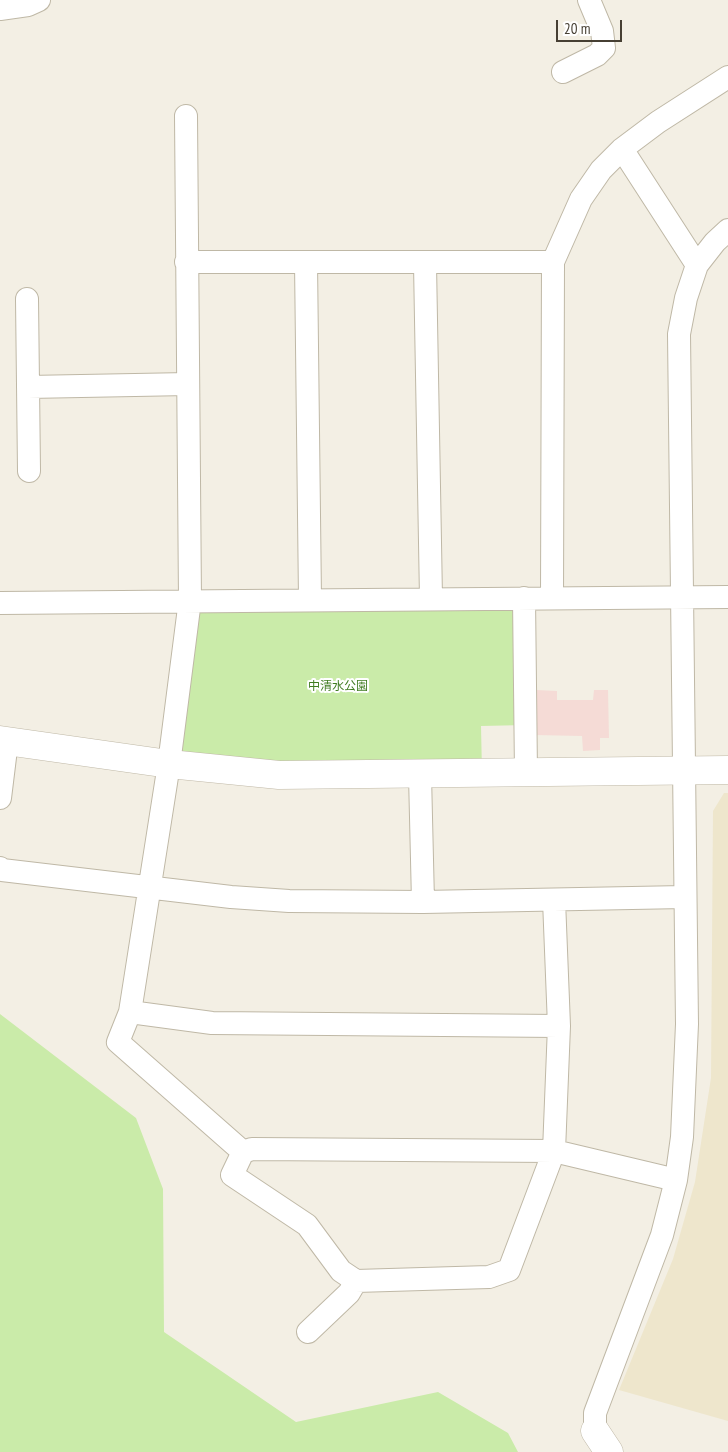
<!DOCTYPE html>
<meta charset="utf-8">
<style>
body{margin:0}
#map{position:relative;width:728px;height:1452px;overflow:hidden;background:#f3efe4;font-family:"PT Sans Narrow",sans-serif}
canvas{display:block}
.scale{position:absolute;left:556px;top:20px;width:66px;height:22px;box-sizing:border-box;border:2px solid #463f33;border-top:0;padding-left:6px;font-size:15px;line-height:18px;white-space:nowrap;color:#463f33;-webkit-text-stroke:4px #fff;paint-order:stroke}
</style>
<div id="map">
<canvas width="728" height="1452"></canvas>
<div class="scale">20 m</div>
</div>
<script>
const g = document.querySelector('canvas').getContext('2d');
g.lineJoin = 'round';
function paint(path, color) { g.fillStyle = color; g.fill(path, 'evenodd'); }
const poly = rows => new Path2D(rows.map(r => 'M' + r).join(''));
function stroke(path, color, width, dash) { g.strokeStyle = color; g.lineWidth = width; g.lineCap = dash ? 'butt' : 'round'; g.setLineDash(dash || []); g.stroke(path); }
function label(font, color, halo, rows, align = 'center') {
  g.font = font + ' "PT Sans Narrow","Noto Sans JP",sans-serif'; g.lineWidth = 4; g.setLineDash([]); g.textBaseline = 'middle'; g.strokeStyle = halo; g.fillStyle = color; for (const [text, x, y, turn = 0] of rows) {
    g.save(); g.translate(x, y); g.rotate((+turn || 0) * Math.PI / 180); g.textAlign = isNaN(turn) ? turn : align; if (halo) g.strokeText(text, 0, 0); g.fillText(text, 0, 0); g.restore();
  }
}
paint(poly([
 [724,793,728,793,728,1421,619,1390,673,1259,695,1182,711,1078,713,811]
]), '#eee6cc');
paint(poly([
 [536,690,557,691,557,700,593,700,594,690,608,690,609,738,600,738,600,750,583,751,582,736,534,735]
]), '#f5dbd6');
paint(poly([
 [524,598,526,725,481,726,482,773,169,764,190,600],
 [0,1014,136,1118,163,1189,164,1332,296,1422,438,1392,508,1433,518,1452,0,1452]
]), '#caeba9');
const minor = poly([
 [0,9,28,5,39,0],
 [563,72,597,55,604,48,602,31,589,0],
 [186,116,190,600,169,764,130,1012,118,1042,243,1152],
 [622,149,697,265],
 [186,262,553,262],
 [306,262,310,599],
 [425,264,431,598],
 [27,299,29,471],
 [28,387,188,384],
 [524,598,526,773],
 [552,598,553,262,581,199,601,170,622,149,658,122,728,77],
 [0,603,728,597],
 [420,775,423,902],
 [0,798,7,741],
 [0,868,2,870,231,897,289,901,423,902,684,897],
 [554,900,559,1026,554,1151,509,1270,489,1277,356,1281,341,1271,307,1225,232,1175,243,1152,252,1149,554,1151,676,1180],
 [130,1012,212,1023,559,1026],
 [308,1332,349,1293,356,1281],
 [595,1431,595,1413,662,1235,676,1180,682,1137,687,1024,679,334,686,298,697,265,715,242,728,230]
]);
const tertiary = poly([
 [0,740,169,764,279,775,728,770],
 [595,1431,609,1452]
]);
stroke(minor, '#bfb8a6', 24);
stroke(tertiary, '#bfb8a6', 29);
stroke(minor, '#fff', 22);
stroke(tertiary, '#fff', 28);
label('12px', '#407c22', '#fff', [
 ["中清水公園",338,687]
]);
</script>
